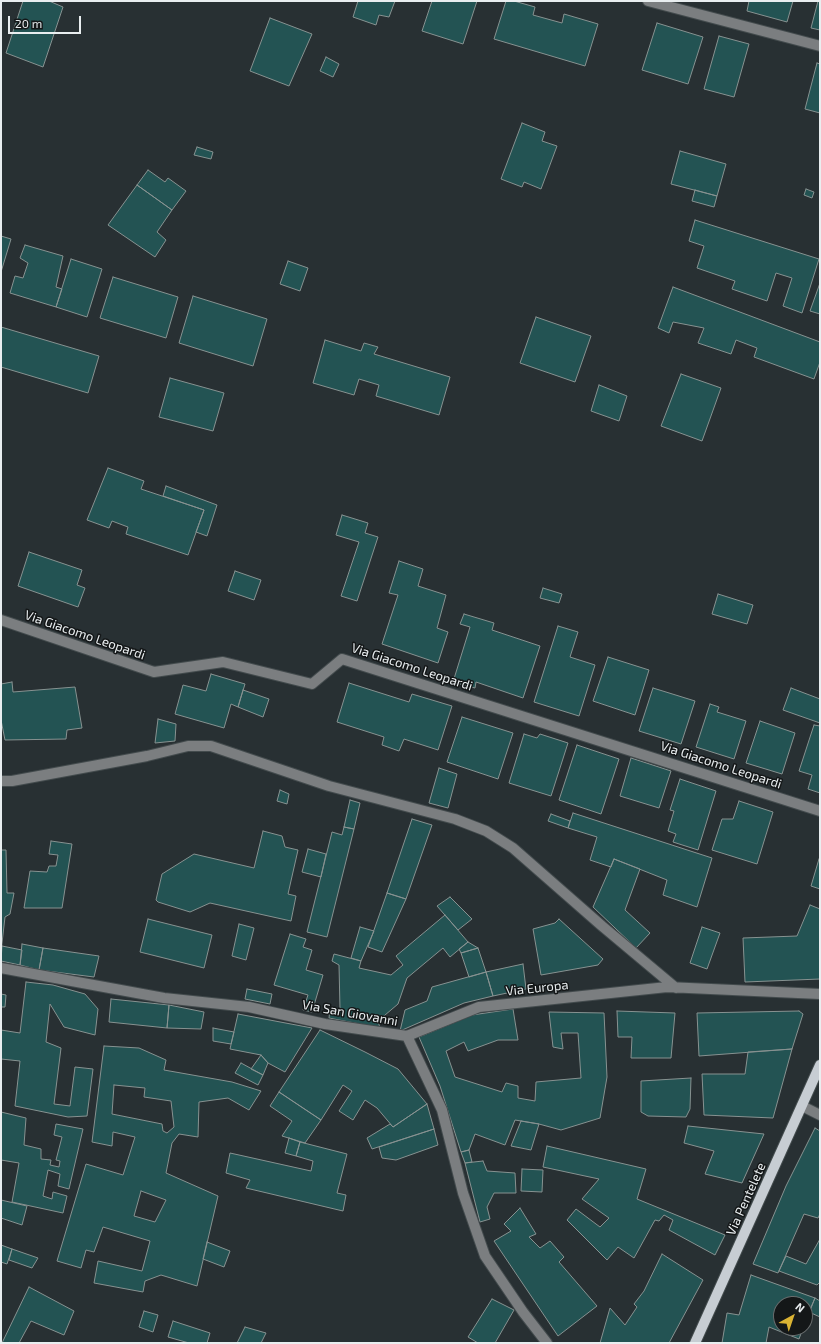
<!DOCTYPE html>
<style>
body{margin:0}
#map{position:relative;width:821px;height:1344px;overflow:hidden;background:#283033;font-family:"Exo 2",sans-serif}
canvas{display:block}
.frame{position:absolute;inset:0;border:2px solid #e9eef0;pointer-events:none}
.north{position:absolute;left:773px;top:1296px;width:40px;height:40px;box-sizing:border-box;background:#141718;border:1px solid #696d6e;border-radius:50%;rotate:40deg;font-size:11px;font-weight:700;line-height:16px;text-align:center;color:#e9eef0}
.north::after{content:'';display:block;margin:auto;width:14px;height:18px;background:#dab333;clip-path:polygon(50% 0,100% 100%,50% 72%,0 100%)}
.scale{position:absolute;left:8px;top:16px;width:73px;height:18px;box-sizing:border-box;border:2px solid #e9eef0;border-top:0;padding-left:5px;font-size:12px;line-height:14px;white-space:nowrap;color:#e9eef0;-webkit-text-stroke:3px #141718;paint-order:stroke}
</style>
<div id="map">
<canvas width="821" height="1344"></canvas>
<div class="frame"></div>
<div class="north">N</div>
<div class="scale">20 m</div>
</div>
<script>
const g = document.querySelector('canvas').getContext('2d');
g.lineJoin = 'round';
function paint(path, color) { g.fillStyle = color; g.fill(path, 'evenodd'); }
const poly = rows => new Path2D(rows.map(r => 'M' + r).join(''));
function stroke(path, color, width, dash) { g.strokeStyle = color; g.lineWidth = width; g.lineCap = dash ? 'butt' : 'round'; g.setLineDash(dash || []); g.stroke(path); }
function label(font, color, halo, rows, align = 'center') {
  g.font = font + ' "Exo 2",sans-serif'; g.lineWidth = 3; g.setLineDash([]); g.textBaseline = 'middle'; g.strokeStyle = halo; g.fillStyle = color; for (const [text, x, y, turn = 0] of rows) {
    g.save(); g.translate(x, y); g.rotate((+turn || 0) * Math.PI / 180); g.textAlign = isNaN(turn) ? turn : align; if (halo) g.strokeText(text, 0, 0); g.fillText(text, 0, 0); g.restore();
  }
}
const building = poly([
 [23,1,49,1,63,7,43,67,6,53,23,1],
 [358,1,395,1,389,17,379,15,376,25,353,17,358,1],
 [432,1,477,1,463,44,422,31,432,1],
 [506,1,514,1,535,7,533,15,562,23,564,14,598,24,585,66,494,39,506,1],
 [749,1,793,1,787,22,747,11,749,1],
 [818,1,820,1,820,30,811,28,818,1],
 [270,18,312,34,289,86,250,71,270,18],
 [657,23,703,37,688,84,642,70,657,23],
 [719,36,749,44,734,97,704,89,719,36],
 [326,57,339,64,333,77,320,71,326,57],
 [817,63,820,64,820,113,805,109,817,63],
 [522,123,545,132,542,141,557,146,541,189,524,182,522,187,501,179,522,123],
 [197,147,213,152,211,159,194,155,197,147],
 [680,151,726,164,717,196,671,184,680,151],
 [148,170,165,182,168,178,186,191,172,210,137,185,148,170],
 [137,185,172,210,157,232,166,240,155,257,108,225,137,185],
 [806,189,814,192,812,198,804,195,806,189],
 [695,190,717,196,714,207,692,201,695,190],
 [695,220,819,259,802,313,783,306,792,278,776,273,767,301,732,289,735,281,697,268,704,246,689,241,695,220],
 [1,236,11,239,1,272,1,236],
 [25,245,63,256,56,287,62,289,56,307,10,293,15,276,23,278,28,263,20,258,25,245],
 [71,259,102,269,87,317,56,307,71,259],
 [288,261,308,268,300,291,280,284,288,261],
 [113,277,178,297,166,338,100,318,113,277],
 [820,283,820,314,810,311,820,283],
 [673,287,820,342,820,362,814,379,754,357,757,348,736,340,731,354,698,343,704,328,673,322,669,333,658,328,673,287],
 [193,296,267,319,253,366,179,343,193,296],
 [536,317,591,336,575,382,520,363,536,317],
 [1,327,99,356,88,393,1,367,1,327],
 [325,340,361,351,364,343,378,347,374,354,450,377,439,415,376,396,379,385,359,379,354,395,313,383,325,340],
 [681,374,721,388,702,441,661,426,681,374],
 [170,378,224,393,213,431,159,417,170,378],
 [599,385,627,396,619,421,591,411,599,385],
 [108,468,144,481,141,489,204,510,188,555,126,534,128,527,112,521,109,528,87,520,108,468],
 [166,486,217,505,207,536,196,532,204,510,163,496,166,486],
 [342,515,368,523,365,533,378,537,357,601,341,596,359,542,336,535,342,515],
 [29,552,82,570,77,585,85,588,78,607,18,586,29,552],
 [399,561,423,569,418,586,446,595,437,628,448,632,438,663,382,644,398,595,389,593,399,561],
 [235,571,261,580,254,600,228,591,235,571],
 [543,588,562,594,559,603,540,598,543,588],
 [718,594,753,605,747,624,712,614,718,594],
 [464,614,494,623,492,630,540,646,523,698,476,682,475,688,453,682,470,627,460,624,464,614],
 [558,626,578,632,570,657,595,665,579,716,534,702,558,626],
 [608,657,649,670,635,715,593,701,608,657],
 [211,674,245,684,238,707,231,704,224,728,175,714,183,685,206,691,211,674],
 [12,682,13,692,75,687,82,728,67,730,66,739,5,740,1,720,1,684,12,682],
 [349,683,409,702,412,694,452,706,438,750,404,739,399,751,382,745,384,737,337,722,349,683],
 [653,688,695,701,681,744,639,731,653,688],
 [791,688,820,699,820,723,783,710,791,688],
 [243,690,269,699,263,717,238,707,243,690],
 [710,704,719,707,717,712,746,721,734,759,696,747,710,704],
 [462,717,513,733,498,779,447,762,462,717],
 [158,719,176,724,175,741,155,743,158,719],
 [760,721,795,733,782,774,746,763,760,721],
 [814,725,820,726,820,793,808,789,812,775,799,771,814,725],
 [524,734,537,738,540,734,568,743,551,796,509,783,524,734],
 [577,745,619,759,601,814,559,800,577,745],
 [631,758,671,771,659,808,620,796,631,758],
 [439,768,457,774,448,808,429,803,439,768],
 [680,779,716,791,698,850,673,842,676,834,668,831,674,811,670,810,680,779],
 [280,790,289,794,287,804,277,801,280,790],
 [350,800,360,803,354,829,344,827,350,800],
 [739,801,773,812,757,864,712,850,722,819,733,819,739,801],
 [573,813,712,858,697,907,663,895,667,880,614,859,611,867,590,860,597,837,568,828,573,813],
 [551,814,570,821,568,828,548,821,551,814],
 [412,819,432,825,406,899,387,893,412,819],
 [344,827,354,829,327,937,307,932,332,832,342,835,344,827],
 [263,831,282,836,285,847,298,850,288,894,296,896,291,921,210,903,190,912,158,902,156,900,162,874,194,854,254,868,263,831],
 [51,841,72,844,62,908,24,908,30,871,47,872,49,866,56,866,58,855,49,854,51,841],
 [308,849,326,854,321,877,302,872,308,849],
 [1,850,6,850,7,893,14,893,10,914,5,917,1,952,1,850],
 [614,859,640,869,625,910,650,933,636,948,593,907,614,859],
 [819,859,820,859,820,889,811,886,819,859],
 [387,893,406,899,382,952,368,947,387,893],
 [450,897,472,919,458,930,437,906,450,897],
 [810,905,820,909,820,979,745,982,743,938,797,936,810,905],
 [445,915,468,942,450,957,443,948,407,978,398,1004,378,1021,380,1028,329,1018,330,1008,340,1009,339,965,332,961,334,954,361,961,359,968,391,975,403,965,396,956,445,915],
 [148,919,212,935,204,968,140,952,148,919],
 [559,919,603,959,598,965,541,975,533,929,555,923,559,919],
 [239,924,254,928,246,960,232,956,239,924],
 [360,927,374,931,361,961,351,958,360,927],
 [702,927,720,933,707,969,690,963,702,927],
 [290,934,306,939,303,947,312,950,306,970,323,975,312,1012,303,1010,308,995,274,985,290,934],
 [468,942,478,948,461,953,459,949,468,942],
 [22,944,43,948,39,970,20,965,22,944],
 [2,946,22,950,20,965,1,961,2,946],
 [43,948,99,956,94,977,39,970,43,948],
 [478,948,486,972,469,977,461,953,478,948],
 [523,964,526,989,493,996,486,972,523,964],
 [486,972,493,996,464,1003,400,1031,405,1010,427,1001,432,987,486,972],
 [26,982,53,985,85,994,98,1009,95,1035,64,1027,50,1004,46,1042,61,1048,54,1104,70,1106,75,1067,93,1069,87,1116,68,1117,15,1106,20,1061,1,1059,1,1030,20,1033,26,982],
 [247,989,272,994,270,1004,245,999,247,989],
 [1,994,6,995,5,1007,1,1007,1,994],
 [111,999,169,1005,167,1028,109,1022,111,999],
 [169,1005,204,1012,201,1029,167,1028,169,1005],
 [513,1009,518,1040,498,1040,468,1051,464,1042,446,1051,455,1077,502,1092,506,1083,518,1086,518,1098,535,1101,536,1082,581,1078,578,1033,561,1033,563,1049,553,1047,549,1012,604,1013,607,1077,600,1118,561,1130,539,1124,515,1120,505,1145,475,1134,469,1150,461,1152,440,1086,419,1037,472,1015,513,1009],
 [617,1011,675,1013,671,1058,631,1058,632,1037,618,1037,617,1011],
 [799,1011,803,1014,792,1049,699,1056,697,1013,799,1011],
 [238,1014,312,1028,285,1072,268,1063,261,1055,230,1049,238,1014],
 [213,1028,234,1032,231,1044,213,1041,213,1028],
 [320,1030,365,1052,398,1069,427,1104,393,1127,377,1108,365,1100,353,1120,339,1111,352,1091,343,1085,321,1120,279,1092,320,1030],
 [104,1046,139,1048,166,1060,164,1070,232,1082,261,1091,249,1110,228,1098,199,1102,198,1137,179,1134,172,1143,166,1173,218,1196,197,1286,161,1275,145,1281,143,1292,94,1283,98,1261,142,1271,150,1241,103,1227,94,1252,86,1250,81,1268,57,1261,86,1164,123,1175,135,1137,113,1132,112,1146,92,1142,104,1046],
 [114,1085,145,1088,144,1097,171,1101,174,1127,167,1133,163,1131,162,1124,112,1114,114,1085],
 [141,1191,166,1200,155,1222,134,1216,141,1191],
 [792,1049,773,1118,704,1115,702,1074,745,1074,748,1052,792,1049],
 [261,1055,268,1063,263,1075,251,1069,261,1055],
 [241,1063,263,1075,258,1085,235,1073,241,1063],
 [691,1078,690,1109,686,1117,648,1116,641,1112,641,1081,691,1078],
 [279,1092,321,1120,305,1143,282,1136,292,1121,270,1106,279,1092],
 [427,1104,434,1129,372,1149,367,1138,390,1124,393,1127,427,1104],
 [1,1112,26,1118,24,1145,41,1149,41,1159,51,1160,50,1165,59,1167,60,1161,56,1160,62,1137,54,1135,56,1124,83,1129,69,1189,58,1186,60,1174,48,1170,43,1196,52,1199,53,1192,67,1196,63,1213,12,1202,19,1163,1,1160,1,1112],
 [521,1121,539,1124,531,1150,511,1146,521,1121],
 [688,1126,764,1134,742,1183,705,1174,714,1151,684,1143,688,1126],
 [815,1128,820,1131,820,1214,818,1218,804,1214,778,1273,753,1264,786,1186,815,1128],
 [434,1129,438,1145,396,1160,382,1158,379,1147,434,1129],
 [289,1138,300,1142,296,1156,285,1153,289,1138],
 [300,1142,347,1154,337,1193,346,1195,343,1211,246,1188,250,1180,226,1173,230,1153,311,1171,313,1161,296,1156,300,1142],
 [547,1146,646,1169,637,1199,725,1235,715,1255,669,1230,673,1220,664,1215,659,1221,655,1220,634,1258,618,1247,607,1260,567,1220,576,1209,600,1227,609,1218,582,1199,599,1179,543,1167,547,1146],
 [469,1150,472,1162,465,1163,461,1152,469,1150],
 [483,1161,487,1171,515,1173,516,1193,494,1193,487,1207,490,1219,480,1222,465,1163,483,1161],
 [522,1169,543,1170,542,1192,521,1191,522,1169],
 [1,1200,27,1206,22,1225,1,1218,1,1200],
 [520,1208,536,1234,529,1237,540,1248,550,1241,564,1257,559,1262,597,1306,558,1336,494,1241,511,1231,504,1224,520,1208],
 [820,1239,820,1282,817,1285,779,1271,786,1256,806,1264,820,1239],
 [207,1242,230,1251,224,1267,203,1259,207,1242],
 [1,1245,12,1249,7,1264,1,1262,1,1245],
 [12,1249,38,1258,32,1268,9,1260,12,1249],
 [662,1254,703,1280,669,1343,600,1343,610,1308,625,1325,637,1307,634,1304,644,1291,662,1254],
 [751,1275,815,1298,805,1323,805,1304,781,1304,781,1328,803,1328,799,1339,769,1327,766,1343,722,1343,727,1313,739,1315,751,1275],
 [29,1287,74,1311,64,1335,31,1321,19,1343,2,1343,29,1287],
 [815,1298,820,1301,820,1317,809,1312,815,1298],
 [492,1299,514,1310,495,1343,478,1343,468,1337,492,1299],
 [144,1311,158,1315,153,1332,139,1327,144,1311],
 [173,1321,210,1333,207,1343,189,1343,168,1337,173,1321],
 [245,1327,266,1333,261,1343,237,1343,245,1327]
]);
paint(building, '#235353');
stroke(building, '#879291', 1);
const minor = poly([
 [648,1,820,46],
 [1,620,154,672,223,662,312,684,342,659,820,811],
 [1,781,12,781,147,756,188,746,211,746,329,786,455,819,486,831,513,848,602,926,676,988],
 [1,968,164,998,249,1007,325,1024,407,1036,442,1110,463,1193,485,1256,523,1312,547,1343],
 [407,1036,479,1007,667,987,820,994],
 [802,1106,820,1115]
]);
const major = poly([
 [695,1343,820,1065]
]);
stroke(minor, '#434b4d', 12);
stroke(major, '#434b4d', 12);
stroke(minor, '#7b7e80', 10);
stroke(major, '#c7cdd3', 10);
label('13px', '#e9eef0', '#141718', [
 ["Via Giacomo Leopardi",85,635,19],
 ["Via Giacomo Leopardi",412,667,18],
 ["Via Giacomo Leopardi",721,765,18],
 ["Via Europa",537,988,-6],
 ["Via San Giovanni",350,1013,10],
 ["Via Pentelete",746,1199,-66]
]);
</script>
